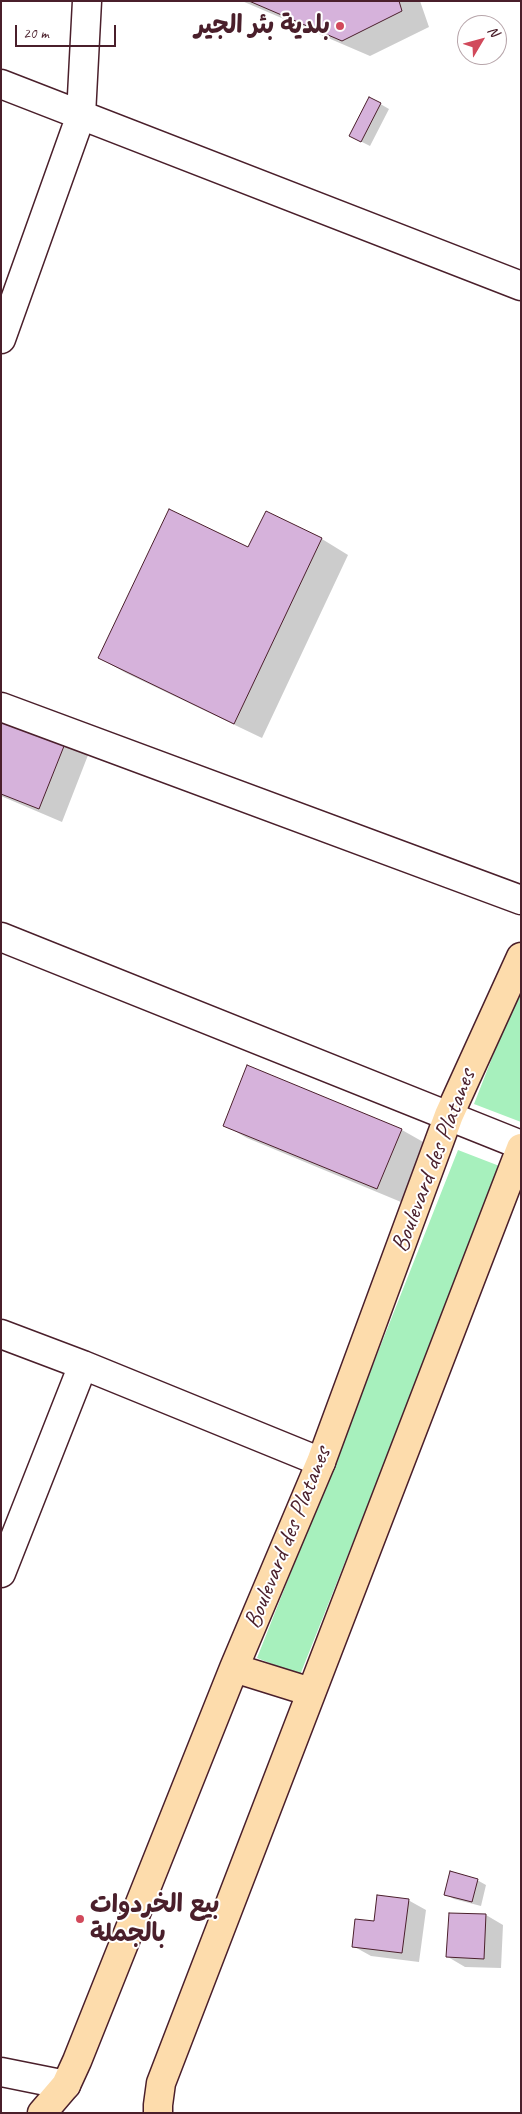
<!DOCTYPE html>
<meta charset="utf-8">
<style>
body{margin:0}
#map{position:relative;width:522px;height:2114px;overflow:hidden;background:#fff;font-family:Caveat,sans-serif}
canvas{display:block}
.frame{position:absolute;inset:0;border:2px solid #4a1f2b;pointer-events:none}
.north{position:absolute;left:457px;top:15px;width:50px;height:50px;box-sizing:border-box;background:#fff;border:1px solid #b7a5aa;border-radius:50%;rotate:53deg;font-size:14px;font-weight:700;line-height:20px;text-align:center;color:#4a1f2b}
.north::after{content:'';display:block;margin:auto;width:18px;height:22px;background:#d1495b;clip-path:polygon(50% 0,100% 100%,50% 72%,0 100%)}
.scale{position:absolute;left:15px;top:25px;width:101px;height:22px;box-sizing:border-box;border:2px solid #4a1f2b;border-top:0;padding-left:6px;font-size:15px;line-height:18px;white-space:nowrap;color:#4a1f2b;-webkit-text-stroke:4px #fff;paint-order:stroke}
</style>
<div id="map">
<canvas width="522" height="2114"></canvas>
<div class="frame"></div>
<div class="north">N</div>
<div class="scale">20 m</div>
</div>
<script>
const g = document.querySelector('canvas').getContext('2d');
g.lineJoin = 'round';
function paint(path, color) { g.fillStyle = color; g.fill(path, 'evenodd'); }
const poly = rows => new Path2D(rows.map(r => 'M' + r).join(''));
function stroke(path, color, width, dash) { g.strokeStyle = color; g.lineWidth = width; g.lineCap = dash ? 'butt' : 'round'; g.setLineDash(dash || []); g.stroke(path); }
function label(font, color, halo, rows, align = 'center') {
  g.font = font + ' Caveat,"Playpen Sans Arabic",sans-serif'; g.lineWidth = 4; g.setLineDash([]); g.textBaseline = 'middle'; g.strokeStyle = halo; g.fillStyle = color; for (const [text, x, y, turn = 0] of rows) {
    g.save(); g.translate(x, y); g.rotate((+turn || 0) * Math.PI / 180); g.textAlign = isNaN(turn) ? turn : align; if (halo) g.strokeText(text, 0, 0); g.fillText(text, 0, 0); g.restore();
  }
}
paint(poly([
 [521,984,521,1122,474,1104],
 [458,1150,502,1167,300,1675,257,1658]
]), '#a7f0bd');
paint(poly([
 [242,1,420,1,429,27,370,56],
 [370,98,389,109,370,146,360,141],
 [266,513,322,539,348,555,262,738,126,673,99,658,249,549],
 [1,710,90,750,62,822,1,796],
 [248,1067,402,1130,425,1143,401,1202,247,1138,224,1125],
 [477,1880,486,1885,481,1906,454,1899,445,1894],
 [408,1900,426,1910,419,1962,371,1956,353,1946],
 [486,1915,503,1925,501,1968,465,1967,448,1957]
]), '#0003');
const building = poly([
 [249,1,399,1,402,11,342,41,249,1],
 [369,97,381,103,361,142,349,136,369,97],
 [169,509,248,547,266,511,322,538,234,724,98,658,169,509],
 [1,709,68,736,39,809,1,794,1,709],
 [247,1065,402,1129,377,1189,223,1126,247,1065],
 [450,1871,478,1879,472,1902,444,1895,450,1871],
 [377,1895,409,1899,402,1953,352,1947,355,1919,374,1921,377,1895],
 [449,1913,486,1914,484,1959,446,1957,449,1913]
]);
paint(building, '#d6b2db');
stroke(building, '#4a1f2b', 1);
const minor = poly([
 [1,84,521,286],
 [1,339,81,115,87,1],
 [1,707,521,900],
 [1,937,521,1145],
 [1,1334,83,1365,321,1462],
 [1,1573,83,1365],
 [1,2072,66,2085]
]);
const major = poly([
 [234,1668,311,1692],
 [42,2113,66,2085,77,2061,234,1668,321,1462,449,1115,521,957],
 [158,2113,158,2105,161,2083,521,1148]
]);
stroke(minor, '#4a1f2b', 31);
stroke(major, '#4a1f2b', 31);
stroke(minor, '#fff', 28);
stroke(major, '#fddcac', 28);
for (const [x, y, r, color] of [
 [340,26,5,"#d1495b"],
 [80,1919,5,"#d1495b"]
]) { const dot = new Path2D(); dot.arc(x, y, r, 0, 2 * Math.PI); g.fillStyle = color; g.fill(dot); stroke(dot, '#fff', 2); }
label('bold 25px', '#4a1f2b', '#fff', [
 ["بلدية بئر الجير",330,26],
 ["بيع الخردوات",90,1905,"left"],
 ["بالجملة",90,1934,"left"]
], 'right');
label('25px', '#4a1f2b', '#fff', [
 ["Boulevard des Platanes",434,1161,-69],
 ["Boulevard des Platanes",288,1538,-68]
]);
</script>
